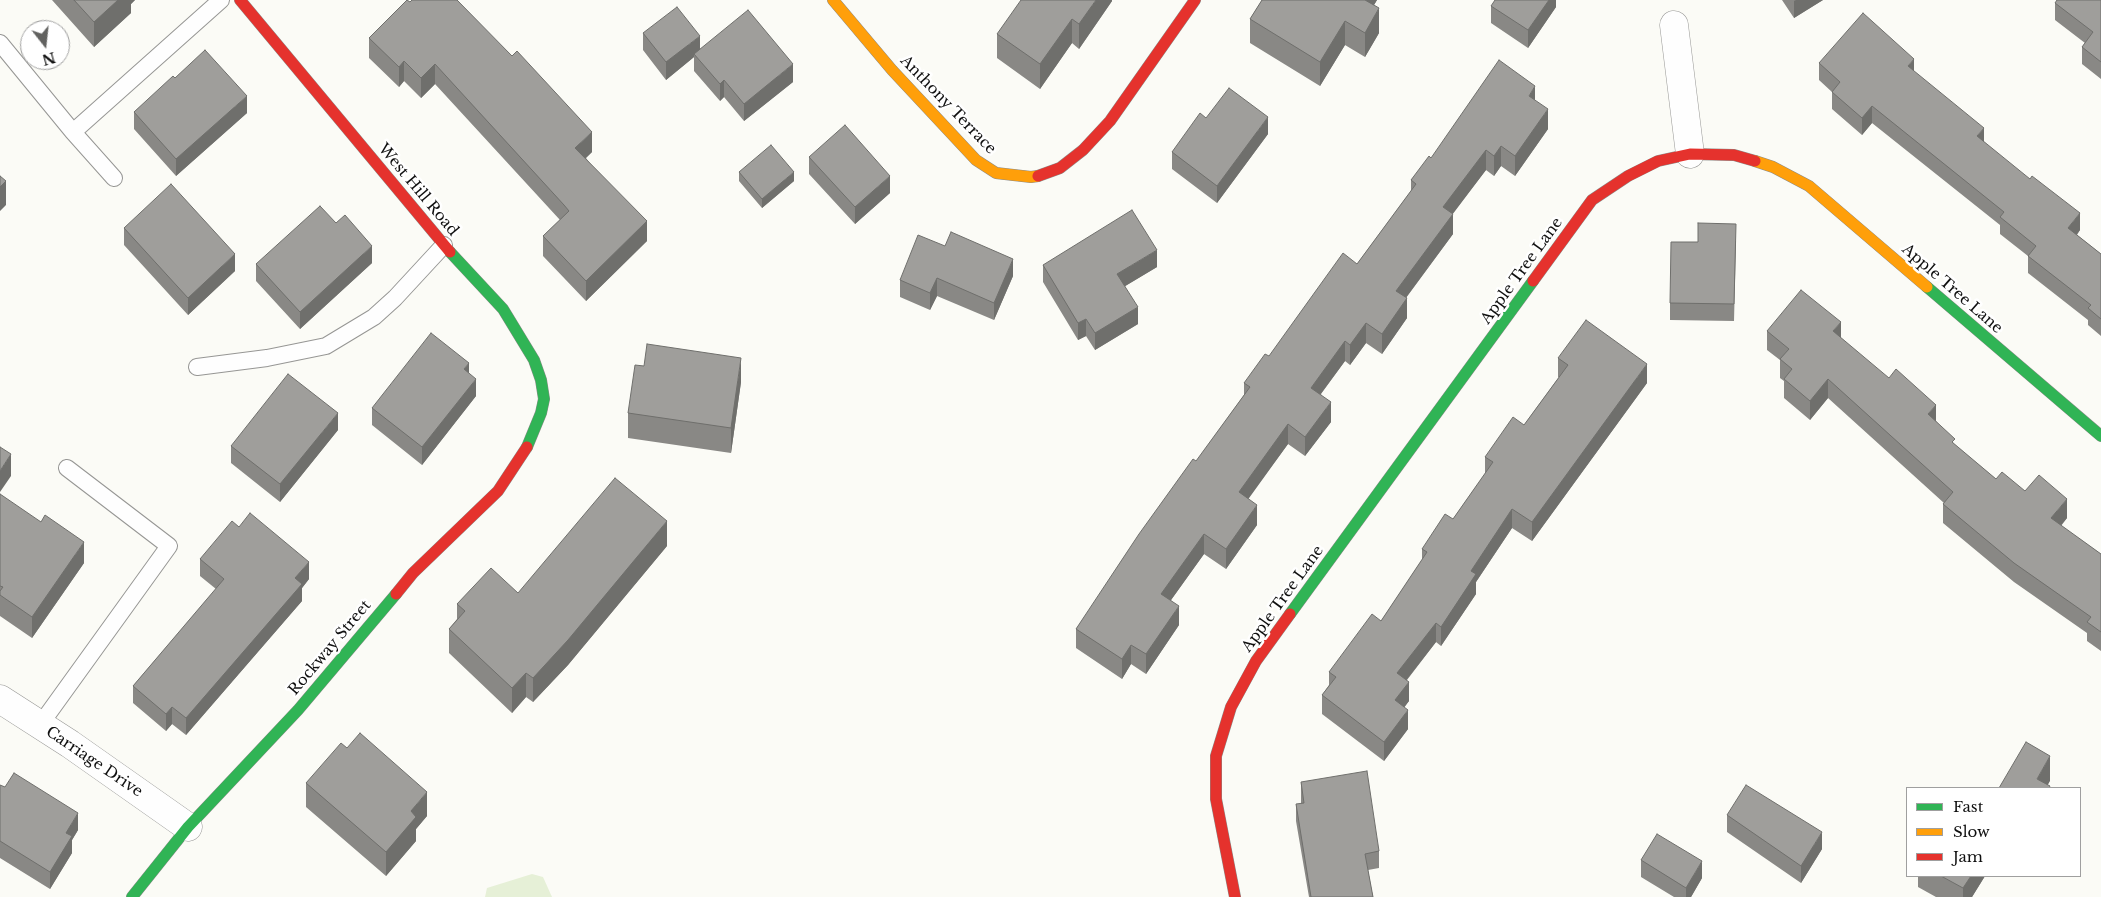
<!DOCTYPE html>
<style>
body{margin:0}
#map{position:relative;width:2101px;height:897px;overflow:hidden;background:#fbfbf6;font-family:"Libre Baskerville",serif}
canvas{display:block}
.legend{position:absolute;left:1906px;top:787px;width:175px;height:90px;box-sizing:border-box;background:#fff;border:1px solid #9f9f9f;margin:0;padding:6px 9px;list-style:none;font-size:15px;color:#101010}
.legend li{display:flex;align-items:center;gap:10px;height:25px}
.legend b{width:25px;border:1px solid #9f9f9f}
.north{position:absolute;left:20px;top:20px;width:50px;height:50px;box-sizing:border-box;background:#fff;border:1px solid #9f9f9f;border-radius:50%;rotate:164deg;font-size:14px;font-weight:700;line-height:20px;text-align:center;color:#101010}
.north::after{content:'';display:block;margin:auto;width:18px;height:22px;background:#626260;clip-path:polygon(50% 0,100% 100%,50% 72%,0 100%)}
</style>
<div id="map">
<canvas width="2101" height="897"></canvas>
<ul class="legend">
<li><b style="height:6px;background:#30b455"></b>Fast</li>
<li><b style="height:6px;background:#ff9f0a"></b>Slow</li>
<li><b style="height:6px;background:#e5322d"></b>Jam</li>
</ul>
<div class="north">N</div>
</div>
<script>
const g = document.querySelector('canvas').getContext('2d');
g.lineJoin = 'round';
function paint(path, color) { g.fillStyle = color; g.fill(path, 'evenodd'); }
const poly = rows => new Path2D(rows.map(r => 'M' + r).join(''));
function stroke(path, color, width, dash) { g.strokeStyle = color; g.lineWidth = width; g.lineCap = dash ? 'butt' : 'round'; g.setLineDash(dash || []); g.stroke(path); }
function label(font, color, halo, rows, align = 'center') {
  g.font = font + ' "Libre Baskerville",serif'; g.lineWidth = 5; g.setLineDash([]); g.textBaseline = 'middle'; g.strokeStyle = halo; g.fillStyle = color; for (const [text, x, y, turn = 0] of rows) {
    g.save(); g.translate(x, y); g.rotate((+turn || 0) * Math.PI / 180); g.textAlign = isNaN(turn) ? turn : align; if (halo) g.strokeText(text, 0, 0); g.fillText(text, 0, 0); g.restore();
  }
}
paint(poly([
 [532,874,543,877,552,897,485,897,487,888]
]), '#e6f0d7');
const lane = poly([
 [0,43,73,132,114,178],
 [73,132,221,0],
 [197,367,267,358,326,346,374,317,395,298,444,245],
 [40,725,169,546,67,468]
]);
const street = poly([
 [1674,25,1690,154],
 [0,699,70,744,188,827]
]);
const fast = poly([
 [450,252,503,309,534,360,541,380,544,399,541,413,527,447],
 [1927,287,2101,436],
 [1290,614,1533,281],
 [132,897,188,827,298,710,396,594]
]);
const slow = poly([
 [833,0,892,70,976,160,996,173,1031,177,1038,176],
 [1755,161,1773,167,1809,186,1927,287]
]);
const jam = poly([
 [240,0,450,252],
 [1038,176,1060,168,1083,150,1110,121,1195,0],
 [1533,281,1592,200,1628,176,1658,161,1690,154,1734,155,1755,161],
 [396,594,413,573,498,491,527,447],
 [1235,897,1216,799,1216,756,1231,707,1256,661,1290,614]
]);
stroke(lane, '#969694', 18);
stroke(street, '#969694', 29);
stroke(fast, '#8c8c8a', 12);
stroke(slow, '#8c8c8a', 12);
stroke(jam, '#8c8c8a', 12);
stroke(lane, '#fefefe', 16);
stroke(street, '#fefefe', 28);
stroke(fast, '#30b455', 11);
stroke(slow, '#ff9f0a', 11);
stroke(jam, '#e5322d', 11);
paint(poly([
 [52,0,135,0,131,4,131,13,94,47],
 [407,0,592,152,586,158,647,241,586,301,543,256,543,236,560,220,435,84,421,98,404,81,399,87,369,58,369,38],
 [1112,0,1112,1,1079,49,1072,43,1040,89,997,58,997,34],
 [1262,0,1377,0,1374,5,1379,33,1365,57,1345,45,1320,86,1250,43,1250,19],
 [1556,0,1556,7,1528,48,1491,23,1491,6],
 [1782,0,1823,0,1794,18],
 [2101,0,2101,79,2082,64,2082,47,2085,43,2055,20,2055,3],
 [643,33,700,49,793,82,744,121,724,97,720,101,694,71,694,57,666,80,643,50],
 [1819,63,1914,72,1984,142,2080,230,2077,235,2101,254,2101,336,2088,325,2088,320,2028,273,2028,256,2000,234,2000,225,1872,123,1862,135,1832,109,1832,92,1819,80],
 [175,78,247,113,176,176,134,129,134,112],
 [1535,100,1548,129,1515,176,1501,166,1494,176,1486,170,1452,214,1453,234,1406,298,1407,318,1382,354,1366,343,1350,365,1345,361,1321,394,1331,422,1305,456,1288,444,1248,498,1257,525,1226,569,1204,554,1171,600,1179,625,1146,674,1131,664,1122,679,1076,648,1076,629,1244,395,1244,383,1357,264,1411,191,1411,180,1431,158],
 [1206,118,1268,134,1217,203,1172,169,1172,152],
 [809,157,890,193,855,224,809,174],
 [739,172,794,181,762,208,739,181],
 [336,223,372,263,300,329,256,281,256,264],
 [124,228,235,271,188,315,124,245],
 [1736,241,1734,321,1670,320,1670,303,1698,242],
 [945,246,1013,276,994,320,937,296,930,310,900,297,900,280],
 [1043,265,1157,267,1125,286,1138,324,1095,350,1086,336,1078,340,1043,282],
 [1767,331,1841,338,1936,421,1955,445,1996,479,2025,491,2067,518,2061,526,2101,554,2101,651,2087,641,2087,633,2014,582,1943,523,1943,504,1944,503,1828,398,1810,420,1784,398,1784,381,1780,378,1780,360,1767,350],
 [1558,358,1647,383,1532,541,1512,528,1476,582,1476,594,1441,646,1436,642,1407,680,1409,701,1404,707,1408,729,1384,761,1322,714,1322,695,1329,685,1329,672,1381,621,1422,560,1422,549,1453,519,1485,474,1485,457,1524,425,1559,377,1558,377],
 [644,366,741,382,731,453,628,438,628,413],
 [469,373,476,396,422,465,372,425,372,408],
 [338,430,280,502,231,463,231,446],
 [0,494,84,563,32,638,0,616],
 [239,527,309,579,302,588,302,601,186,735,172,724,166,731,133,703,133,686,216,589,200,576,200,559],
 [667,546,568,665,533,702,526,697,512,713,449,653,449,629,457,619,457,604,518,593],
 [347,748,427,816,416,829,416,841,386,876,306,807,306,783],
 [1301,782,1379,851,1379,868,1368,870,1373,897,1309,897,1296,821,1296,804,1301,804],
 [0,785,78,830,72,840,72,853,50,889,0,858],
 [1727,815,1822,849,1801,883,1727,832],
 [1641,860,1702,878,1691,897,1674,897,1641,877],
 [1918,876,1985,876,1972,897,1936,897,1918,887]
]), '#898885');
paint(poly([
 [118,0,135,0,131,4,131,13,94,47,94,22],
 [1096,0,1112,0,1112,1,1079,49,1079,24],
 [1363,0,1377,0,1363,23],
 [1549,0,1556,0,1556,7,1528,48,1528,30],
 [1796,0,1823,0,1794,18,1794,1],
 [1379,8,1379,33,1365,57,1365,33],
 [1072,19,1072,43,1040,89,1040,64],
 [1345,21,1345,45,1320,86,1320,62],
 [700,36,700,53,694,54,694,57,666,80,666,62],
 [1914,59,1914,76,1908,66],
 [404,61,404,81,399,87,399,67],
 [435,64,435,84,421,98,421,78],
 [793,64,793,82,744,121,744,104],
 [724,80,724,97,720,101,720,84],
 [1535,86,1535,106,1529,96],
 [247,96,247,113,176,176,176,159],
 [1872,106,1872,123,1862,135,1862,118],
 [1548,109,1548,129,1515,176,1515,156],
 [1268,117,1268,134,1217,203,1217,186],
 [1984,128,1984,145,1977,136],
 [592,132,592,152,575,168,575,148],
 [1501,146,1501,166,1494,176,1494,156],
 [1486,150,1486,170,1443,227,1443,207],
 [794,172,794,181,762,208,762,199],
 [890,176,890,193,855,224,855,207],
 [6,181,6,205,0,211,0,187],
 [2080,213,2080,230,2068,245,2068,228],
 [1453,214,1453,234,1396,311,1396,291],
 [647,221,647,241,586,301,586,281],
 [372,246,372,263,300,329,300,312],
 [1157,250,1157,267,1117,291,1117,274],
 [235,254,235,271,188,315,188,298],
 [1013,259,1013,276,994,320,994,303],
 [937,278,937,296,930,310,930,293],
 [1407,298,1407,318,1382,354,1382,334],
 [1138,307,1138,324,1095,350,1095,333],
 [1086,319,1086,336,1078,340,1078,323],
 [1841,322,1841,341,1833,331],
 [1366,323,1366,343,1350,365,1350,345],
 [1345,341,1345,361,1311,407,1311,388],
 [741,358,741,382,731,453,731,428],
 [469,363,469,380,464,369],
 [1647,364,1647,383,1532,541,1532,522],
 [476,379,476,396,422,465,422,447],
 [1828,379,1828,398,1810,420,1810,401],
 [1331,402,1331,422,1305,456,1305,437],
 [1936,405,1936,424,1928,414],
 [338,413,338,430,280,502,280,484],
 [1288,424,1288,444,1239,512,1239,492],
 [11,454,11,476,0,492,0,471],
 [2067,499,2067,518,2051,537,2051,518],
 [1257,505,1257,525,1226,569,1226,549],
 [1512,509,1512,528,1476,582,1476,594,1441,646,1441,627,1471,571],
 [667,521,667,546,568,665,533,702,533,678],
 [1204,534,1204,554,1161,614,1161,594],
 [84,542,84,563,32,638,32,617],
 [309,562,309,579,302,588,302,601,186,735,186,718,295,578],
 [1179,606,1179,625,1146,674,1146,654],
 [1436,623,1436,642,1397,692,1397,673],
 [1131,645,1131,664,1122,679,1122,659],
 [526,673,526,697,512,713,512,688],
 [1409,682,1409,701,1395,720,1395,700],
 [172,707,172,724,166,731,166,714],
 [1408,710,1408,729,1384,761,1384,742],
 [2050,756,2050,781,2046,788,2037,779],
 [427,792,427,816,416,829,416,841,386,876,386,852,411,811],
 [78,813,78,830,72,840,72,853,50,889,50,872,66,833],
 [1822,832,1822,849,1801,883,1801,866],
 [1702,861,1702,878,1691,897,1686,897,1686,888],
 [1971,876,1985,876,1972,897,1963,897,1963,888]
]), '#6f6f6c');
const building = poly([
 [74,0,118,0,94,22,74,0],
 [407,0,410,2,412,0,457,0,512,56,517,51,592,132,575,148,647,221,586,281,543,236,569,211,564,205,435,64,421,78,404,61,399,67,369,38,407,0],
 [1021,0,1096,0,1079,24,1072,19,1040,64,997,34,1021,0],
 [1262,0,1365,0,1379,8,1365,33,1345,21,1320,62,1250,19,1262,0],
 [1495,0,1549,0,1528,30,1491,6,1495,0],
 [2057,0,2101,0,2101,62,2082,47,2093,32,2055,3,2057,0],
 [677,7,700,36,666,62,643,33,677,7],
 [748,10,793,64,744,104,724,80,720,84,694,54,748,10],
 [1863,13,1914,59,1908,66,1984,128,1977,136,2030,179,2032,176,2080,213,2068,228,2101,254,2101,319,2088,308,2091,305,2028,256,2036,246,2000,217,2004,212,1872,106,1862,118,1832,92,1840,82,1819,63,1863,13],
 [205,50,247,96,176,159,134,112,173,76,175,78,205,50],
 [1499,60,1535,86,1529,96,1548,109,1515,156,1501,146,1494,156,1486,150,1443,207,1453,214,1396,291,1407,298,1382,334,1366,323,1350,345,1345,341,1311,388,1331,402,1305,437,1288,424,1239,492,1257,505,1226,549,1204,534,1161,594,1179,606,1146,654,1131,645,1122,659,1076,629,1139,534,1193,459,1196,461,1250,387,1244,383,1265,354,1269,356,1343,253,1357,264,1416,184,1411,180,1429,156,1431,158,1499,60],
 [1229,88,1268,117,1217,186,1172,152,1200,113,1206,118,1229,88],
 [845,125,890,176,855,207,809,157,845,125],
 [771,145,794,172,762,199,739,172,771,145],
 [0,176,6,181,0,187,0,176],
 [171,184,235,254,188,298,124,228,171,184],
 [320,206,336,223,345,215,372,246,300,312,256,264,320,206],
 [1132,210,1157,250,1117,274,1138,307,1095,333,1086,319,1078,323,1043,265,1132,210],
 [1698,223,1736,224,1734,304,1670,303,1671,242,1698,242,1698,223],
 [951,232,1013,259,994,303,937,278,930,293,900,280,918,235,945,246,951,232],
 [1801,290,1841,322,1833,331,1889,378,1896,369,1936,405,1928,414,1955,439,1952,442,1996,479,2002,472,2025,491,2039,475,2067,499,2051,518,2101,554,2101,632,2087,622,2091,617,2014,563,1943,504,1953,492,1828,379,1810,401,1784,379,1792,369,1780,359,1789,349,1767,331,1801,290],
 [1586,320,1647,364,1532,522,1512,509,1471,571,1476,574,1441,627,1436,623,1397,673,1409,682,1395,700,1408,710,1384,742,1322,695,1336,677,1329,672,1372,614,1381,621,1427,552,1422,549,1445,514,1453,519,1493,462,1485,457,1513,417,1524,425,1568,365,1558,358,1586,320],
 [431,333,469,363,464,369,476,379,422,447,372,408,431,333],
 [647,344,741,358,731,428,628,413,635,365,644,366,647,344],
 [288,374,338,413,280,484,231,446,288,374],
 [0,447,11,454,0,471,0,447],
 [615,478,667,521,568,640,533,678,526,673,512,688,449,629,465,611,457,604,491,568,518,593,615,478],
 [0,494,41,522,45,515,84,542,32,617,0,595,0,591,3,587,0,586,0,494],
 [250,513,309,562,295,578,302,584,186,718,172,707,166,714,133,686,224,579,200,559,232,521,239,527,250,513],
 [360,733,427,792,411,811,416,817,386,852,306,783,341,743,347,748,360,733],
 [2026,742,2050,756,2037,779,2050,786,2049,788,1999,788,2026,742],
 [1367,771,1379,851,1365,854,1373,897,1311,897,1296,804,1304,803,1301,782,1367,771],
 [14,773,78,813,66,833,72,836,50,872,0,841,0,785,5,787,14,773],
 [1746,785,1822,832,1801,866,1727,815,1746,785],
 [1657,834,1702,861,1686,888,1641,860,1657,834],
 [1941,876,1971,876,1963,888,1941,876]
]);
paint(building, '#9f9e9b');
stroke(building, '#6f6f6c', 1);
label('15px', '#101010', '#fff', [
 ["Anthony Terrace",948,105,46],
 ["West Hill Road",418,190,50],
 ["Apple Tree Lane",1522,271,-54],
 ["Apple Tree Lane",1952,289,41],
 ["Apple Tree Lane",1283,599,-54],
 ["Rockway Street",330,648,-50],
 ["Carriage Drive",94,762,34]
]);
</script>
